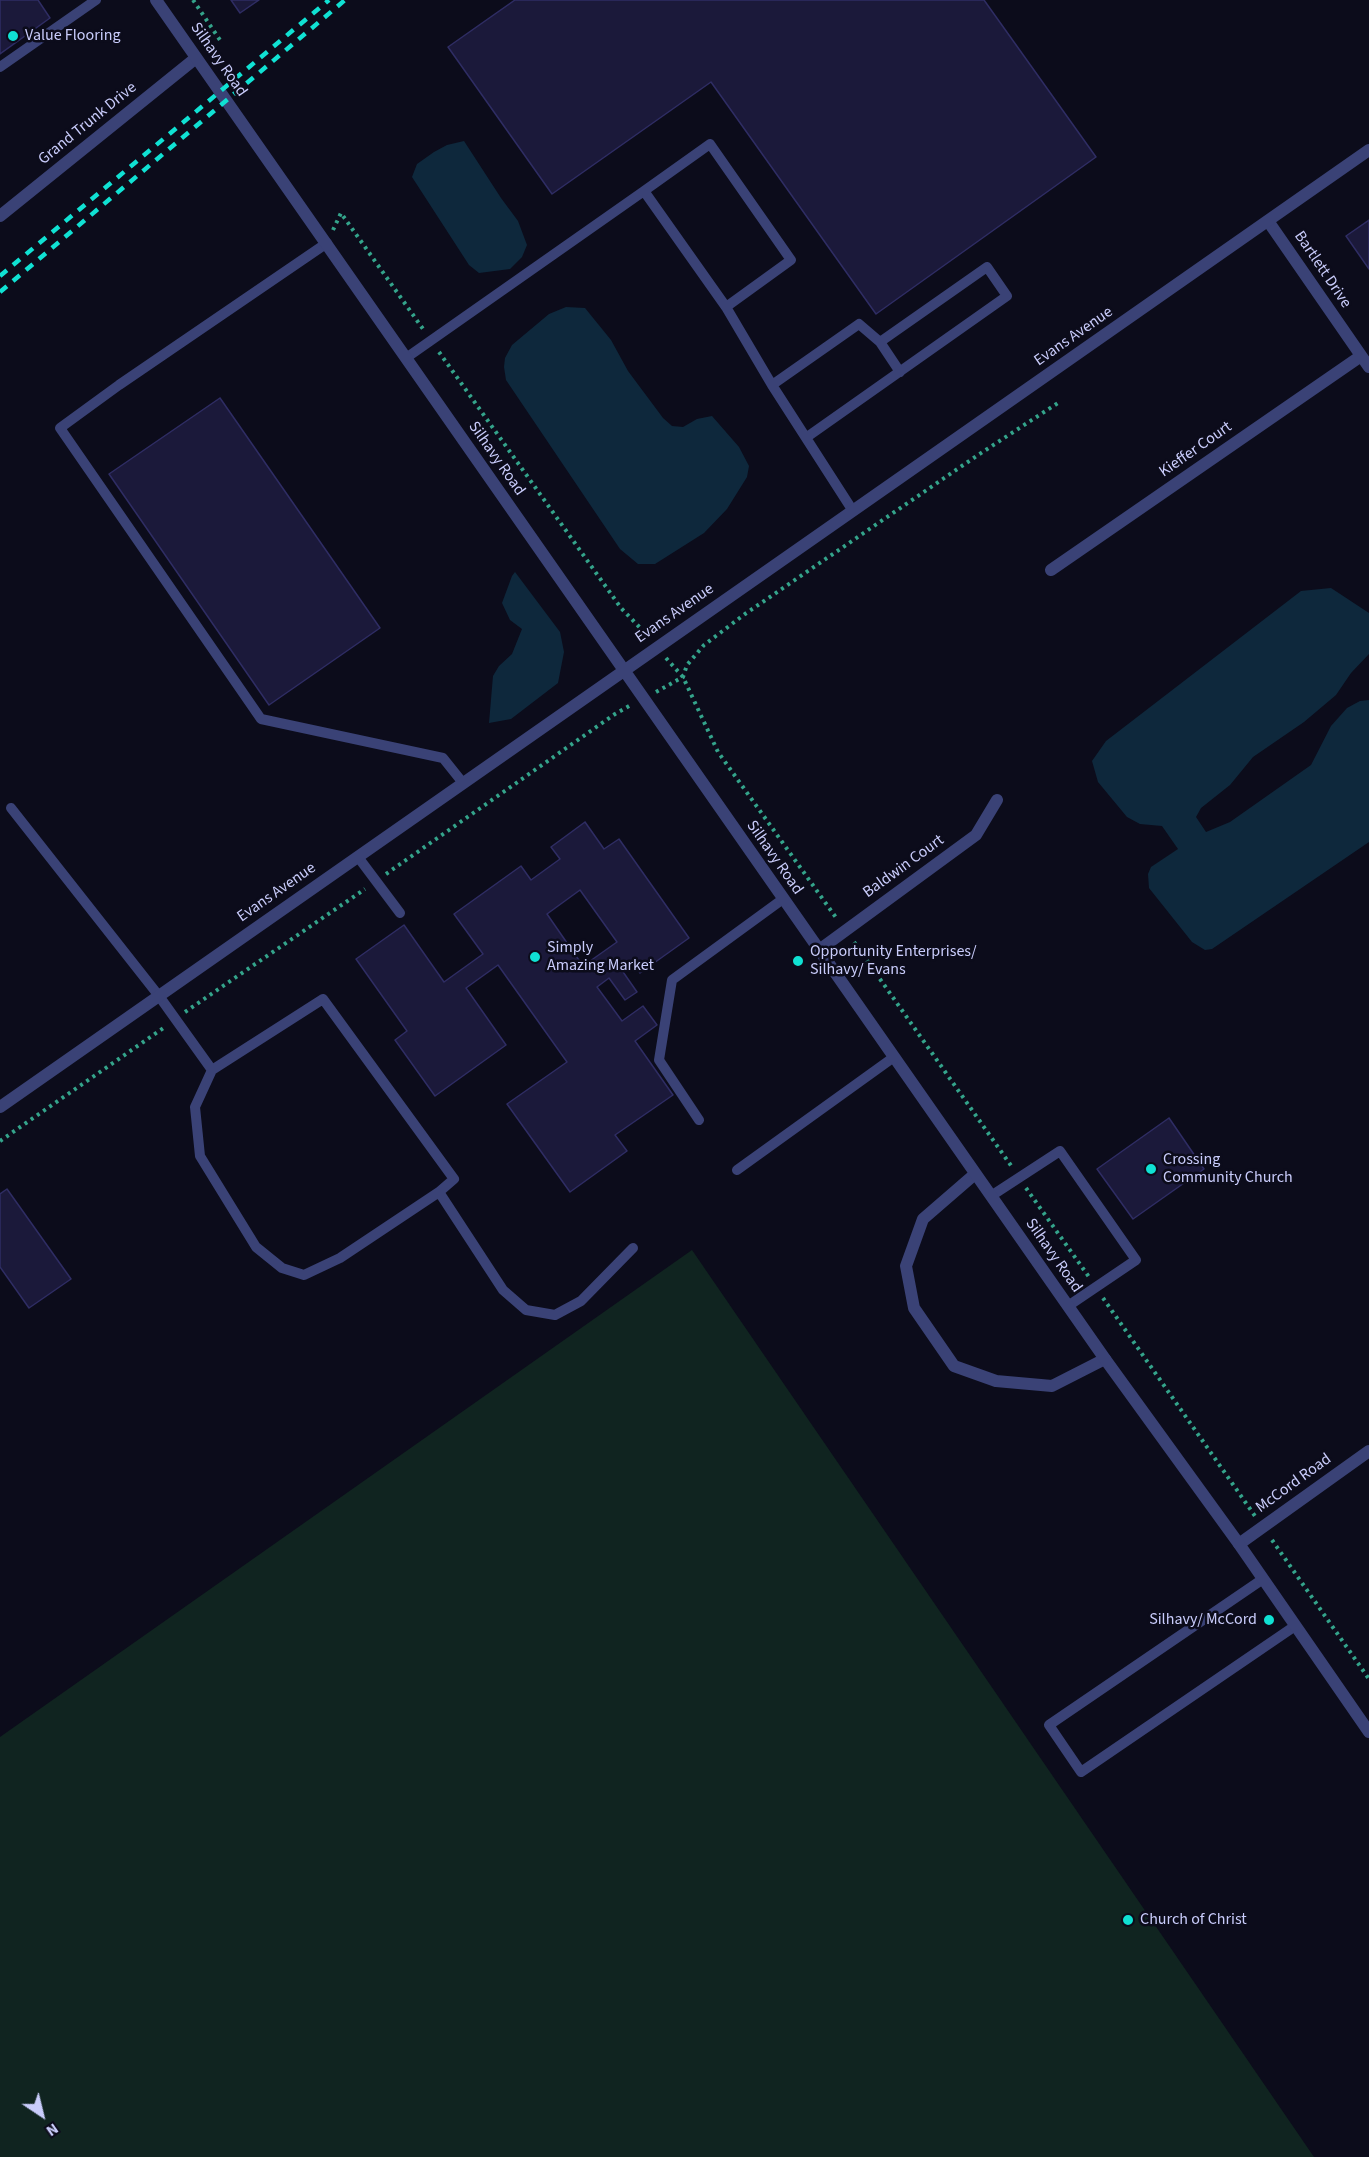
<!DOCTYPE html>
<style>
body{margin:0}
#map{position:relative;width:1369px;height:2157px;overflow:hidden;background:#0c0c1b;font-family:"Source Sans 3",sans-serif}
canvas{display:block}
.north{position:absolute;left:12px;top:2085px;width:60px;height:60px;-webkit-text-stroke:4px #0c0c1b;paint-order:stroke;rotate:145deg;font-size:16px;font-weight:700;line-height:24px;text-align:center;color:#c9ccfb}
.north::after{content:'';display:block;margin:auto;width:21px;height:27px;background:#c9ccfb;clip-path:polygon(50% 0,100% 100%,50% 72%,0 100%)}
</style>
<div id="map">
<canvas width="1369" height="2157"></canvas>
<div class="north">N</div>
</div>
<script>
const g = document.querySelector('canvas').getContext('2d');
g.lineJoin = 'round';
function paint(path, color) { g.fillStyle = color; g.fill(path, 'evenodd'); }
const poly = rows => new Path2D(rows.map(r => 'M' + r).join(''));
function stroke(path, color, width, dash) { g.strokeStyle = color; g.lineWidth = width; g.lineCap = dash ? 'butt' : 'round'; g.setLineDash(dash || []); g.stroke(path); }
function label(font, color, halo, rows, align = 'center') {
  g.font = font + ' "Source Sans 3",sans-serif'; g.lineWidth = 5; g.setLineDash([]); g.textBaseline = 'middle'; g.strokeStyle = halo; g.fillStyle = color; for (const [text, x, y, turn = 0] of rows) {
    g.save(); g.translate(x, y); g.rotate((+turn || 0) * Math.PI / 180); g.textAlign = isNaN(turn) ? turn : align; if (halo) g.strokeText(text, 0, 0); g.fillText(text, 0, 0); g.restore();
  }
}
paint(poly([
 [692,1250,1314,2157,0,2157,0,1737]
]), '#102420');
paint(poly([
 [464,141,501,198,518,221,527,245,522,257,510,269,479,273,469,265,412,177,417,164,434,152,447,145],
 [566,307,585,308,611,340,628,371,663,418,672,426,683,427,697,419,712,416,739,447,749,466,747,477,727,509,704,533,655,564,638,564,620,549,506,380,504,367,505,358,512,345,549,314],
 [515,572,560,632,564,652,558,683,511,719,489,723,493,676,499,666,512,654,522,629,510,620,502,603,512,576],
 [1331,588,1369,613,1369,654,1351,673,1336,695,1304,722,1253,757,1230,785,1201,808,1196,817,1206,832,1230,822,1311,765,1331,726,1347,708,1360,701,1369,700,1369,842,1212,949,1205,950,1192,942,1149,888,1148,874,1151,867,1178,849,1162,826,1140,824,1127,817,1098,782,1092,761,1106,741,1301,591]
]), '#0e283c');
const building = poly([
 [0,0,38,0,50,18,0,54,0,0],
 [231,0,259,0,240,13,231,0],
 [515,0,984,0,1096,157,876,314,711,82,552,194,448,47,515,0],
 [1369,220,1369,269,1346,236,1369,220],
 [220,398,380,628,269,705,109,474,220,398],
 [585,822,604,849,619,839,689,938,640,973,633,961,621,969,637,992,625,1000,609,978,597,987,622,1021,643,1006,657,1025,635,1041,673,1095,615,1135,627,1151,570,1192,507,1104,567,1062,498,965,466,988,506,1045,435,1096,395,1040,407,1031,356,959,404,925,444,982,483,954,454,914,521,866,531,880,560,859,551,847,585,822],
 [580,890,617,942,583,966,547,914,580,890],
 [1169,1118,1204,1169,1133,1219,1097,1169,1169,1118],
 [7,1189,71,1279,29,1308,0,1267,0,1194,7,1189]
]);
paint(building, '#1b193a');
stroke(building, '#2f2d64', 1.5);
stroke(poly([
 [193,0,220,40],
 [333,230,341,213,423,329],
 [439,352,621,608,648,636],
 [666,658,683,677,718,752,837,919],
 [656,692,683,677,687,665,704,645,745,614,978,455,1061,401],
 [386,874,615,714,631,705],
 [854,942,1012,1167],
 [185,1012,365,889],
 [0,1141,165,1027],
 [1026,1188,1089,1277],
 [1103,1298,1255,1516],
 [1272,1540,1369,1679]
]), '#34a48b', 4, [3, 4.5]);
stroke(poly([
 [0,67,96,0],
 [644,191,710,144,791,260,726,307],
 [327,243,119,385,60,428,261,719,443,758,463,783],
 [880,342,900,372],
 [406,358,644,191,726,307,772,385,853,511],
 [772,385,859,324,880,342,987,267,1007,296,807,437],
 [11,808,159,996,212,1070,195,1107,200,1156,256,1247,282,1268,304,1275,340,1258,439,1192,503,1290,526,1310,555,1315,581,1301,633,1248],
 [358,857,400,913],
 [212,1070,323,999,454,1179,439,1192],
 [699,1120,659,1060,672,980,783,899],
 [737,1170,894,1057],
 [991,1196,1060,1151,1136,1260,1068,1306],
 [1263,1579,1049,1725,1081,1772,1295,1626]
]), '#3a4276', 10);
stroke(poly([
 [0,216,196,58],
 [1268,221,1369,367],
 [1051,570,1361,356],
 [819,950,976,835,997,800],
 [975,1174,923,1219,906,1266,914,1308,954,1366,996,1381,1052,1386,1105,1359],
 [1239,1544,1369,1451]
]), '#3a4276', 12);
stroke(poly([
 [156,0,1105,1359,1239,1544,1369,1732],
 [0,1107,1369,150]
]), '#3a4276', 12);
stroke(poly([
 [0,276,329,0],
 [0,292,345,0]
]), '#10e1d3', 4.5, [9, 8]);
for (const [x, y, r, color] of [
 [13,36,6,"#10e1d3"],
 [535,957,6,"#10e1d3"],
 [798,961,6,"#10e1d3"],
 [1151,1169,6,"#10e1d3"],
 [1269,1620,6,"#10e1d3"],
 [1128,1920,6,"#10e1d3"]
]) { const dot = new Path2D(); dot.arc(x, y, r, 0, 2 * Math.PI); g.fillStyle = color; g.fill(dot); stroke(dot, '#0c0c1b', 2); }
label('16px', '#c9ccfb', '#0c0c1b', [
 ["Value Flooring",25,36],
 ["Simply",547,948],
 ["Amazing Market",547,966],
 ["Opportunity Enterprises/",810,952],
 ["Silhavy/ Evans",810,970],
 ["Crossing",1163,1160],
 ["Community Church",1163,1178],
 ["Silhavy/ McCord",1257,1620,"right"],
 ["Church of Christ",1140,1920]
], 'left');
label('16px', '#c9ccfb', '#0c0c1b', [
 ["Silhavy Road",218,60,55],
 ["Grand Trunk Drive",88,124,-39],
 ["Bartlett Drive",1322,270,56],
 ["Evans Avenue",1074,337,-35],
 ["Kieffer Court",1196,450,-35],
 ["Silhavy Road",496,459,55],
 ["Evans Avenue",675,614,-35],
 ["Silhavy Road",774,858,55],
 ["Baldwin Court",904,867,-36],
 ["Evans Avenue",277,893,-35],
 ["Silhavy Road",1053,1256,55],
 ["McCord Road",1294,1484,-36]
]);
</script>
